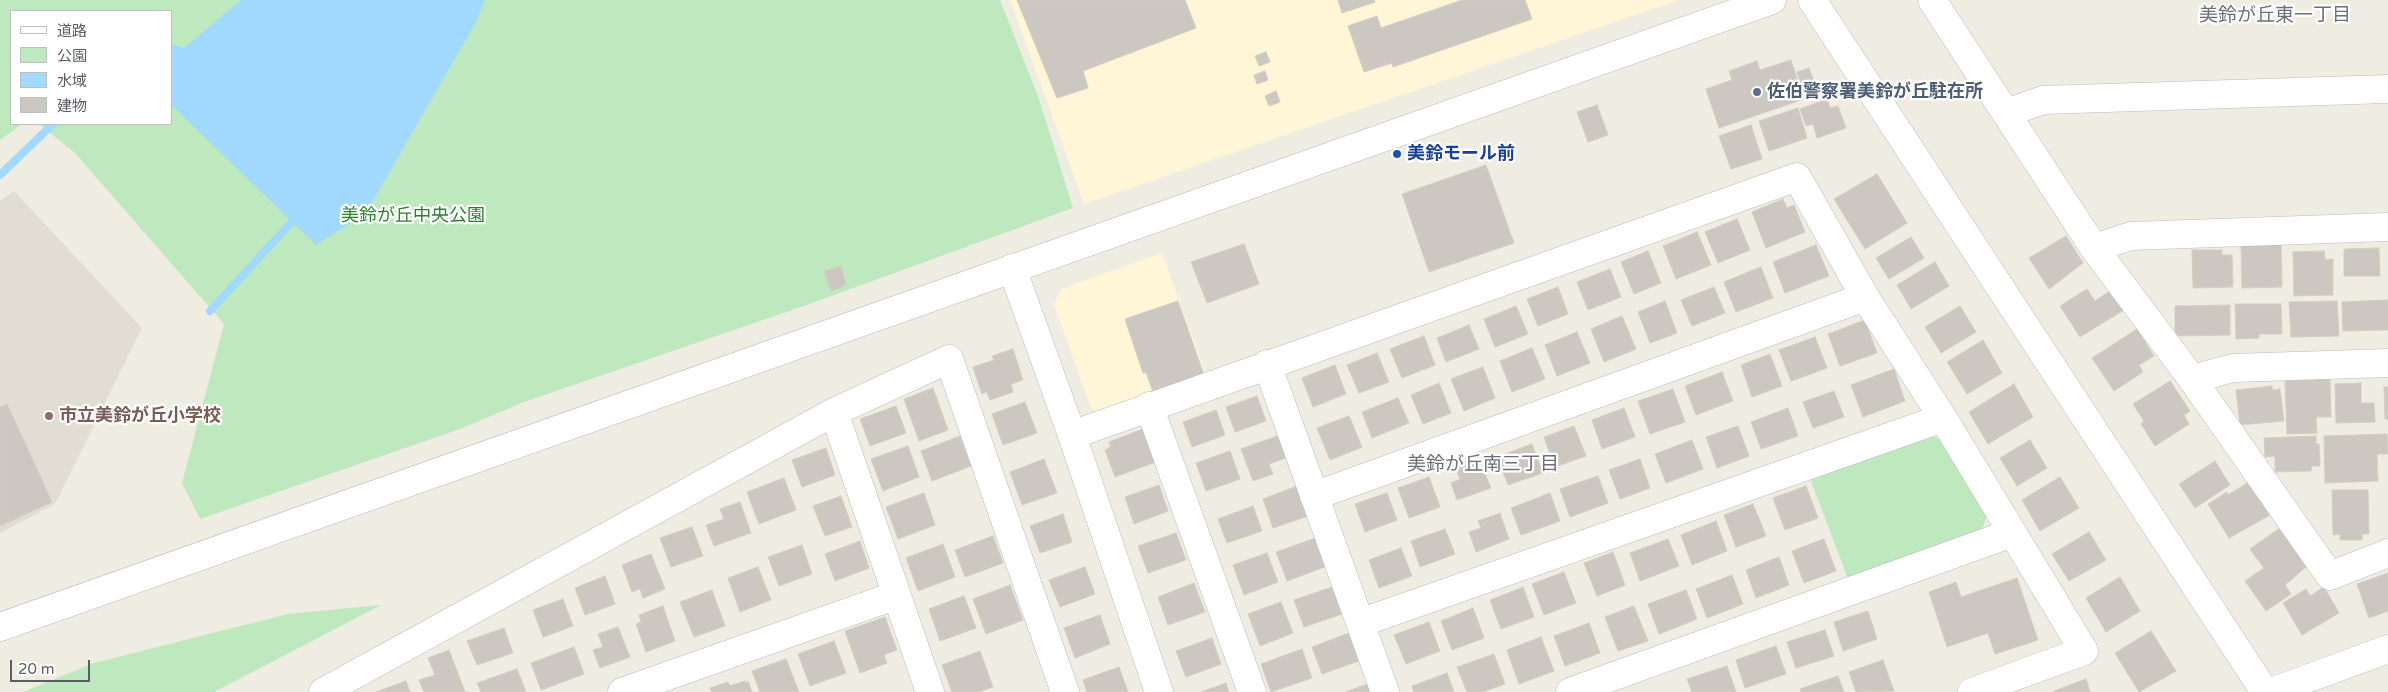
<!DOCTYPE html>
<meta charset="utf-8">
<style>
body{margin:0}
#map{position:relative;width:2388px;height:692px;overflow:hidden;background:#efece2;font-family:"Varela Round","Noto Sans JP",sans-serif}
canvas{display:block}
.legend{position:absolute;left:10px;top:10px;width:162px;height:115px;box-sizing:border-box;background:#fff;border:1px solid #bdbfc1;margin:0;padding:6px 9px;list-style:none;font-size:15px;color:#5b5f64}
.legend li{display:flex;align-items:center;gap:10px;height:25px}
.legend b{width:25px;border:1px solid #bdbfc1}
.scale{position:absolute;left:10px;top:660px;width:80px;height:22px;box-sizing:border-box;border:2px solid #5b5f64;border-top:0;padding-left:6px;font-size:15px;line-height:18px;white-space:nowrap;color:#5b5f64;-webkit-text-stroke:4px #fff;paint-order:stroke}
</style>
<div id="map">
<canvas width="2388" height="692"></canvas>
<ul class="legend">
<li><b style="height:6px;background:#fff"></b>道路</li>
<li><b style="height:14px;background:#bee8bd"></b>公園</li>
<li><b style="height:14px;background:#a2d9ff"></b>水域</li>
<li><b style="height:14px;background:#ccc8c1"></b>建物</li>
</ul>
<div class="scale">20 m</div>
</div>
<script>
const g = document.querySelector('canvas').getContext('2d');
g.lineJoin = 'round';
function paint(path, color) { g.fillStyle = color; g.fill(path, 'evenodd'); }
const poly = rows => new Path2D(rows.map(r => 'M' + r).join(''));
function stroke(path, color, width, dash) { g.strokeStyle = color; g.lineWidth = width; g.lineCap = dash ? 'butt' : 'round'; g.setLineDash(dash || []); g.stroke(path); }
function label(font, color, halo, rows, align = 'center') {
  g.font = font + ' "Varela Round","Noto Sans JP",sans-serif'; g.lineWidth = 4.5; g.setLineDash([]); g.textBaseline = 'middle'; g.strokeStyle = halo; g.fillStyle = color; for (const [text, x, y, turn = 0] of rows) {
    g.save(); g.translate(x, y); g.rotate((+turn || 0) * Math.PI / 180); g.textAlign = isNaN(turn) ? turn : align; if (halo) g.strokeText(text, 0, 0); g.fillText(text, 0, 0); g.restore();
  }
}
paint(poly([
 [1010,0,1679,0,1084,204],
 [1162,253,1206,375,1099,413,1091,408,1054,305,1061,289]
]), '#fff5d7');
paint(poly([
 [14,191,142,328,55,504,0,533,0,201]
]), '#e1ddd3');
paint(poly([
 [0,0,1000,0,1038,96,1073,208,801,307,524,402,460,429,200,519,182,483,224,324,75,153,39,124,171,124,171,11,11,11,11,124,22,124,0,140],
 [1925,434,1943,440,1987,515,1980,535,1849,581,1809,476],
 [381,605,214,692,23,692,94,663,288,614]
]), '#bee8bd');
paint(poly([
 [241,0,485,0,476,22,366,213,316,245,171,105,171,44,184,48]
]), '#a2d9ff');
stroke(poly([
 [0,175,53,124],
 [210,311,298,215]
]), '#a2d9ff', 8);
const building = poly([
 [1017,0,1185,0,1196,28,1083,71,1088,88,1057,98,1017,0],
 [1338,0,1374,0,1375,2,1342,13,1338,0],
 [1462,0,1525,0,1532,19,1393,67,1392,63,1364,72,1348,26,1377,16,1381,28,1462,0],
 [1266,52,1270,62,1259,66,1255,56,1266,52],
 [1791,60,1804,99,1719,128,1706,89,1732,80,1729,71,1757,61,1760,70,1791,60],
 [1809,68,1817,89,1804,93,1797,72,1809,68],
 [1265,71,1268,80,1257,84,1254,75,1265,71],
 [1276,91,1280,102,1269,106,1265,96,1276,91],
 [1827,99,1830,108,1838,106,1846,128,1817,138,1813,124,1806,126,1800,109,1827,99],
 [1597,105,1608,135,1588,142,1577,112,1597,105],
 [1798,108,1807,138,1769,151,1759,121,1798,108],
 [1751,125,1762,159,1731,169,1719,136,1751,125],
 [1486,165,1514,243,1429,272,1402,194,1486,165],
 [1877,174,1907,223,1865,249,1834,199,1877,174],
 [1783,199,1787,208,1794,205,1805,232,1766,248,1752,212,1783,199],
 [1737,219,1750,250,1718,263,1705,232,1737,219],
 [1697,232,1711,265,1676,279,1663,246,1697,232],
 [2066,236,2083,263,2049,289,2029,258,2066,236],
 [1911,237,1924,258,1889,279,1876,258,1911,237],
 [2281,243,2282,287,2242,288,2241,244,2281,243],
 [1244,244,1259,284,1207,303,1191,262,1244,244],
 [1816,245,1829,276,1785,293,1773,262,1816,245],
 [2379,248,2380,276,2344,276,2344,249,2379,248],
 [2192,250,2222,250,2222,255,2232,255,2233,287,2193,288,2192,250],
 [1648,251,1661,283,1634,294,1621,262,1648,251],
 [2324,251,2325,260,2333,259,2333,295,2294,296,2293,252,2324,251],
 [1935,262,1949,286,1911,309,1897,285,1935,262],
 [841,266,846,285,831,291,824,271,841,266],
 [1761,267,1773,298,1736,312,1724,282,1761,267],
 [1610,269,1621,297,1588,310,1577,282,1610,269],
 [1558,287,1568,314,1538,326,1527,299,1558,287],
 [1714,287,1725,313,1692,326,1681,300,1714,287],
 [2087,289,2095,301,2111,290,2124,310,2080,337,2060,306,2087,289],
 [2388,300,2388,330,2343,331,2342,302,2388,300],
 [1178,301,1204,375,1153,392,1146,372,1143,373,1125,319,1178,301],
 [1665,301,1677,333,1650,343,1638,312,1665,301],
 [2337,301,2339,336,2291,337,2289,302,2337,301],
 [2235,304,2281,304,2282,334,2259,334,2259,338,2236,339,2235,304],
 [2230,305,2230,335,2175,336,2175,306,2230,305],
 [1516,306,1528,334,1495,347,1484,319,1516,306],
 [1960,306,1976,332,1941,353,1925,327,1960,306],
 [1622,316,1636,349,1604,362,1591,329,1622,316],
 [1865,320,1877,353,1840,366,1828,334,1865,320],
 [1469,325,1479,349,1446,362,1437,338,1469,325],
 [2137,329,2154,356,2139,365,2143,372,2114,391,2092,358,2137,329],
 [1577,332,1590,363,1557,376,1545,345,1577,332],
 [1424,336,1435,365,1402,378,1390,349,1424,336],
 [1815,337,1827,368,1791,381,1779,350,1815,337],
 [1983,340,2002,373,1967,394,1947,362,1983,340],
 [1532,348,1545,379,1512,392,1500,361,1532,348],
 [1013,349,1023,380,1011,384,1013,392,990,400,987,392,982,394,973,367,994,360,992,356,1013,349],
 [1377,353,1389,382,1359,393,1347,365,1377,353],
 [1770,354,1782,386,1752,397,1741,365,1770,354],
 [1335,365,1346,394,1313,407,1302,378,1335,365],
 [1483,367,1495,398,1464,411,1451,379,1483,367],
 [1894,369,1905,401,1863,417,1851,385,1894,369],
 [1722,372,1733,401,1696,415,1685,386,1722,372],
 [2330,379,2331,417,2316,417,2317,433,2287,434,2285,381,2330,379],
 [2170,381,2190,411,2184,415,2189,424,2155,446,2141,424,2144,421,2133,404,2170,381],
 [1439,383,1451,413,1423,424,1411,395,1439,383],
 [2361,383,2361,403,2374,403,2375,422,2336,423,2335,384,2361,383],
 [2014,384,2033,417,1988,444,1969,412,2014,384],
 [2272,386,2272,390,2280,389,2284,421,2240,425,2236,390,2272,386],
 [2384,387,2388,387,2388,419,2385,419,2384,387],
 [933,388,948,430,919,441,904,399,933,388],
 [1673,389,1685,422,1650,434,1638,401,1673,389],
 [1834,391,1844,417,1813,428,1803,402,1834,391],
 [1257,396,1266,421,1235,432,1226,407,1257,396],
 [1398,398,1409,423,1372,438,1362,412,1398,398],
 [1025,402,1037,433,1003,445,992,414,1025,402],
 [7,404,52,502,0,526,0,407,7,404],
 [896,406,906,433,870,446,860,419,896,406],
 [1624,408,1635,437,1602,449,1592,420,1624,408],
 [1788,408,1798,436,1761,449,1751,422,1788,408],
 [1216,410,1225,435,1192,447,1183,422,1216,410],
 [1349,416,1362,447,1330,460,1317,428,1349,416],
 [1574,426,1586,456,1555,467,1544,437,1574,426],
 [1738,426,1749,456,1717,468,1706,437,1738,426],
 [1143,429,1161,460,1115,477,1105,450,1111,447,1109,442,1143,429],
 [2387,434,2388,454,2377,454,2378,481,2325,483,2324,436,2387,434],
 [1280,435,1288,457,1269,464,1273,474,1253,481,1241,449,1280,435],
 [960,436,971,466,932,481,921,451,960,436],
 [2316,436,2316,444,2319,444,2320,466,2311,466,2312,471,2275,472,2275,456,2265,457,2264,438,2316,436],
 [1692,440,1703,469,1666,483,1655,454,1692,440],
 [2030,440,2047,468,2017,486,2000,458,2030,440],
 [1532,444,1543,473,1508,485,1497,457,1532,444],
 [908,446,919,477,883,491,871,459,908,446],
 [826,448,835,475,802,487,792,460,826,448],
 [1230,451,1240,479,1206,491,1196,463,1230,451],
 [1044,459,1057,493,1022,505,1010,472,1044,459],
 [1640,459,1650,488,1620,499,1609,470,1640,459],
 [1473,460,1478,473,1484,471,1491,488,1457,500,1451,483,1460,479,1455,467,1473,460],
 [2215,461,2230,485,2195,508,2179,484,2215,461],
 [1598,476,1608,503,1570,517,1560,489,1598,476],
 [1429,477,1440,507,1409,518,1398,488,1429,477],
 [2060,477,2079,508,2040,531,2022,500,2060,477],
 [784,478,796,510,759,524,747,492,784,478],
 [2249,482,2270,515,2229,538,2208,504,2227,492,2228,495,2249,482],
 [1159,485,1168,511,1134,524,1125,497,1159,485],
 [1297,486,1308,516,1273,528,1263,499,1297,486],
 [1806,486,1818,518,1785,530,1773,498,1806,486],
 [2332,490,2368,490,2369,534,2362,534,2362,540,2340,540,2340,534,2333,535,2332,490],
 [924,493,935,525,898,539,886,507,924,493],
 [1387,493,1397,520,1365,532,1355,504,1387,493],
 [1550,493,1560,521,1521,535,1511,508,1550,493],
 [841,496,852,527,825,536,813,506,841,496],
 [740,502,751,533,714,546,706,525,724,519,720,509,740,502],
 [1753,504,1766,536,1736,547,1724,515,1753,504],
 [1253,506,1262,531,1227,543,1218,519,1253,506],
 [1500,513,1509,539,1476,552,1469,532,1481,528,1478,521,1500,513],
 [1063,514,1072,542,1040,553,1030,526,1063,514],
 [1716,521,1727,551,1692,565,1681,535,1716,521],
 [692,527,703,556,671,567,660,538,692,527],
 [2280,528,2307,566,2285,585,2291,594,2266,611,2245,581,2264,568,2250,549,2280,528],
 [1445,529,1455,554,1420,567,1411,541,1445,529],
 [2089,532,2106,560,2069,581,2052,554,2089,532],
 [1176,533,1186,560,1148,573,1138,546,1176,533],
 [993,536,1003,563,965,577,955,550,993,536],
 [1316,538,1327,566,1287,581,1276,552,1316,538],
 [1668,539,1679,566,1640,581,1630,553,1668,539],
 [1824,539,1836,571,1804,583,1792,551,1824,539],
 [860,541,869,568,835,581,825,554,860,541],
 [943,544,955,577,918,591,906,558,943,544],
 [802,545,812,574,779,586,768,557,802,545],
 [1401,548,1412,576,1379,588,1369,560,1401,548],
 [1613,552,1625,585,1597,596,1584,563,1613,552],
 [1267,553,1278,582,1244,595,1233,565,1267,553],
 [651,554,665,589,643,598,640,589,632,592,622,565,651,554],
 [1779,557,1789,585,1756,598,1746,570,1779,557],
 [758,567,771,600,740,612,728,578,758,567],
 [1085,567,1095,594,1060,607,1049,580,1085,567],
 [1564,572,1576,603,1544,615,1532,584,1564,572],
 [2388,573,2388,611,2369,618,2357,584,2388,573],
 [1732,575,1743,604,1707,618,1696,589,1732,575],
 [605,576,615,604,585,615,575,588,605,576],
 [2120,577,2140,611,2106,632,2086,598,2120,577],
 [2017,578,2038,640,1995,654,1988,633,1947,647,1929,592,1956,582,1961,597,2017,578],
 [1194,583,1205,612,1168,625,1158,597,1194,583],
 [1010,585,1023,620,986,634,973,599,1010,585],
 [1332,587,1342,614,1304,627,1294,600,1332,587],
 [1523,587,1534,617,1501,629,1490,600,1523,587],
 [2324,587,2339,613,2302,635,2283,603,2306,589,2310,596,2324,587],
 [712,590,725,626,694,637,680,602,712,590],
 [1686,590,1697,619,1659,634,1648,604,1686,590],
 [964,596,976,628,940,641,929,609,964,596],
 [563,599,573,626,543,637,533,610,563,599],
 [1281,602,1293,633,1260,646,1248,614,1281,602],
 [663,606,675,641,646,652,636,624,641,622,639,615,663,606],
 [1634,606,1648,641,1618,651,1605,617,1634,606],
 [1473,608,1484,638,1452,650,1441,621,1473,608],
 [1868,611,1877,639,1843,651,1834,622,1868,611],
 [1100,615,1110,644,1075,658,1064,628,1100,615],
 [885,617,897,650,884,655,887,663,860,673,845,631,885,617],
 [1429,622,1440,651,1406,664,1394,635,1429,622],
 [1589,623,1600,653,1565,666,1554,636,1589,623],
 [618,627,630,657,600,668,593,650,603,647,598,634,618,627],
 [504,628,513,653,477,665,467,641,504,628],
 [1825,630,1834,656,1796,668,1787,642,1825,630],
 [2151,631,2176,671,2139,692,2115,653,2151,631],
 [1349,633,1359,661,1322,674,1312,647,1349,633],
 [1541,637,1554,671,1519,684,1507,650,1541,637],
 [1212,638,1221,664,1186,677,1176,651,1212,638],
 [834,641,846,673,810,686,798,654,834,641],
 [1776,646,1786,674,1745,688,1736,660,1776,646],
 [574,647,584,674,541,690,531,663,574,647],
 [1302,649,1312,678,1271,692,1261,664,1302,649],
 [449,650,465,692,424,692,419,680,435,675,428,658,449,650],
 [980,651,993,687,979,692,952,692,942,665,980,651],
 [1494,654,1505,684,1483,692,1467,692,1457,667,1494,654],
 [786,659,799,692,760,692,752,671,786,659],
 [1883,660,1894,691,1856,692,1849,672,1883,660],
 [1727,666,1736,692,1692,692,1687,679,1727,666],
 [1119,667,1128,692,1087,692,1083,680,1119,667],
 [517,669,526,692,481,692,477,683,517,669],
 [1447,673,1454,692,1414,692,1412,686,1447,673],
 [1838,676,1844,692,1801,692,1800,689,1838,676],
 [2086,679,2090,692,2054,692,2054,691,2086,679],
 [406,681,410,692,376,692,406,681],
 [745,681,745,683,748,681,752,692,712,692,710,688,728,682,730,686,745,681],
 [1226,683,1229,692,1201,692,1226,683],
 [1370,683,1373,692,1346,692,1370,683]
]);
paint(building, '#ccc8c1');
stroke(building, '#d4cdc0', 1);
const street = poly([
 [1932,0,2094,248,2192,379,2330,576,2388,553],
 [2007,113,2043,100,2388,89],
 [2094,248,2131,236,2388,227],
 [1267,364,1385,692],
 [2192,379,2233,368,2388,363],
 [1149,406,1252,692],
 [834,412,930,692],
 [1072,435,1797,177,1865,297,1943,418,2084,651,1972,692],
 [1314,496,1865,297],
 [1360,623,1943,418],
 [323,692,834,412,949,359,1065,692],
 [622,692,897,595],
 [1570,692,2012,533]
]);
const secondary = poly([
 [1812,0,2265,692],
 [1012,268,1072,435,1159,692],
 [0,627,1772,0],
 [2271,692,2388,649]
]);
stroke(street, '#b8bbc0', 29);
stroke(secondary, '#b8bcc2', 29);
stroke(street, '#fff', 28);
stroke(secondary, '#fff', 28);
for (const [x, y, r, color] of [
 [1757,92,5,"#5c6f8a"],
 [1397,154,5,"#1a4fb4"],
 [49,416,5,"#8d6e63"]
]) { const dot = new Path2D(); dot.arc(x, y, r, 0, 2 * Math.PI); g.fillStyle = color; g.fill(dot); stroke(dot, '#fff', 2); }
label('bold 18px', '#4e5e75', '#fff', [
 ["佐伯警察署美鈴が丘駐在所",1767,92]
], 'left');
label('bold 18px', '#164399', '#fff', [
 ["美鈴モール前",1407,154]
], 'left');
label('18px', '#2d822f', '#fff', [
 ["美鈴が丘中央公園",413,216]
]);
label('bold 18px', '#785e54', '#fff', [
 ["市立美鈴が丘小学校",59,416]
], 'left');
label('19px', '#6b7176', '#fff', [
 ["美鈴が丘東一丁目",2275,16],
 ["美鈴が丘南三丁目",1483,465]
]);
</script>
